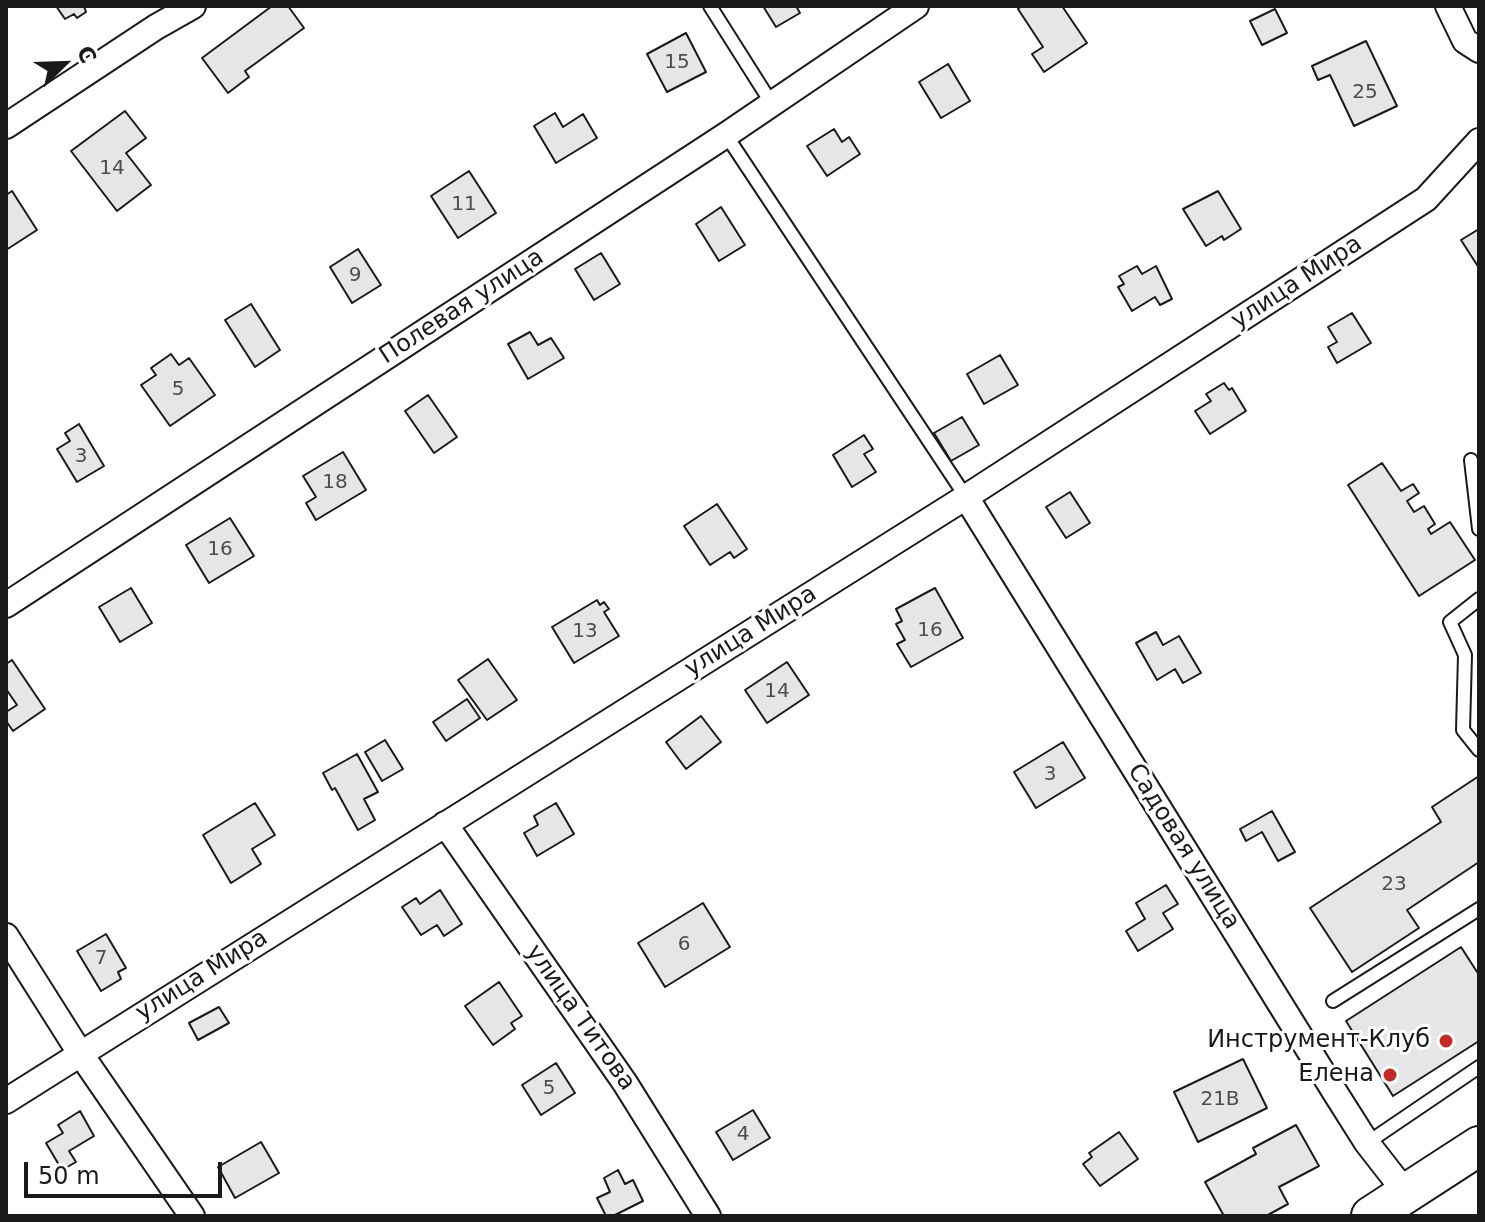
<!DOCTYPE html>
<meta charset="utf-8">
<style>
body{margin:0}
#map{position:relative;width:1485px;height:1222px;overflow:hidden;background:#fff;font-family:"DejaVu Sans",sans-serif}
canvas{display:block}
.frame{position:absolute;inset:0;border:8px solid #1a1a1a;pointer-events:none}
.north{position:absolute;left:24px;top:24px;width:80px;height:80px;-webkit-text-stroke:6px #fff;paint-order:stroke;rotate:67deg;font-size:22px;font-weight:700;line-height:32px;text-align:center;color:#1a1a1a}
.north::after{content:'';display:block;margin:auto;width:28px;height:36px;background:#1a1a1a;clip-path:polygon(50% 0,100% 100%,50% 72%,0 100%)}
.scale{position:absolute;left:24px;top:1162px;width:198px;height:36px;box-sizing:border-box;border:4px solid #1a1a1a;border-top:0;padding-left:10px;font-size:24px;line-height:28px;white-space:nowrap;color:#1a1a1a;-webkit-text-stroke:6px #fff;paint-order:stroke}
</style>
<div id="map">
<canvas width="1485" height="1222"></canvas>
<div class="frame"></div>
<div class="north">С</div>
<div class="scale">50 m</div>
</div>
<script>
const g = document.querySelector('canvas').getContext('2d');
g.lineJoin = 'round';
function paint(path, color) { g.fillStyle = color; g.fill(path, 'evenodd'); }
const poly = rows => new Path2D(rows.map(r => 'M' + r).join(''));
function stroke(path, color, width, dash) { g.strokeStyle = color; g.lineWidth = width; g.lineCap = dash ? 'butt' : 'round'; g.setLineDash(dash || []); g.stroke(path); }
function label(font, color, halo, rows, align = 'center') {
  g.font = font + ' "DejaVu Sans",sans-serif'; g.lineWidth = 6; g.setLineDash([]); g.textBaseline = 'middle'; g.strokeStyle = halo; g.fillStyle = color; for (const [text, x, y, turn = 0] of rows) {
    g.save(); g.translate(x, y); g.rotate((+turn || 0) * Math.PI / 180); g.textAlign = isNaN(turn) ? turn : align; if (halo) g.strokeText(text, 0, 0); g.fillText(text, 0, 0); g.restore();
  }
}
const building = poly([
 [56,6,84,6,86,12,77,18,74,14,65,19,56,6],
 [272,6,288,6,304,28,245,71,249,77,228,93,202,58,272,6],
 [763,6,796,6,800,13,776,27,763,6],
 [1021,6,1062,6,1087,43,1044,72,1032,54,1043,47,1018,9,1021,6],
 [1275,9,1287,33,1262,45,1250,21,1275,9],
 [686,33,706,72,667,92,647,54,686,33],
 [1366,41,1397,106,1354,126,1330,75,1318,80,1312,66,1366,41],
 [948,64,970,101,941,118,919,82,948,64],
 [125,111,146,138,126,153,151,185,117,211,71,151,125,111],
 [555,113,563,127,583,114,597,138,556,163,534,126,555,113],
 [834,129,842,142,849,137,860,154,827,176,807,146,834,129],
 [469,171,496,213,458,238,431,196,469,171],
 [12,191,37,230,6,250,6,195,12,191],
 [1218,191,1241,229,1224,240,1222,236,1206,246,1183,209,1218,191],
 [721,207,745,245,719,261,696,224,721,207],
 [1479,229,1479,268,1461,240,1479,229],
 [358,249,381,285,352,303,330,267,358,249],
 [601,253,620,284,594,300,575,269,601,253],
 [1137,266,1142,274,1156,266,1172,299,1160,305,1155,297,1132,311,1118,287,1124,284,1119,276,1137,266],
 [251,304,280,350,255,367,225,320,251,304],
 [1352,313,1371,343,1337,363,1328,347,1337,342,1328,327,1352,313],
 [530,332,538,345,551,338,564,358,528,379,508,344,530,332],
 [171,354,179,365,189,358,215,395,170,426,141,385,156,375,151,368,171,354],
 [1000,355,1018,385,984,404,967,374,1000,355],
 [1224,383,1229,390,1232,388,1246,411,1210,434,1195,411,1211,401,1206,394,1224,383],
 [428,395,457,437,434,453,405,411,428,395],
 [962,417,979,445,951,461,934,433,962,417],
 [79,424,104,466,77,482,57,449,70,441,65,433,79,424],
 [864,435,873,449,864,454,876,472,852,487,833,455,864,435],
 [343,452,366,490,316,520,306,503,316,497,303,476,343,452],
 [1382,463,1401,491,1413,484,1419,493,1407,501,1414,512,1424,506,1435,524,1428,529,1431,534,1450,522,1475,560,1419,596,1348,485,1382,463],
 [1070,492,1090,523,1066,538,1046,507,1070,492],
 [717,504,747,549,734,558,730,552,710,565,684,526,717,504],
 [230,518,254,556,209,583,186,545,230,518],
 [131,588,152,623,120,642,99,607,131,588],
 [935,588,963,638,911,667,897,644,905,640,896,624,902,621,896,609,935,588],
 [597,600,600,605,604,602,609,609,604,612,619,636,574,663,552,627,597,600],
 [1156,632,1163,645,1179,636,1201,673,1183,683,1175,669,1157,680,1136,643,1156,632],
 [488,659,517,700,487,720,458,680,488,659],
 [12,660,45,709,13,731,6,721,6,712,17,705,6,689,6,664,12,660],
 [787,662,809,695,767,723,745,690,787,662],
 [467,699,480,718,446,741,433,722,467,699],
 [701,716,721,742,686,769,666,742,701,716],
 [385,740,403,769,382,781,365,752,385,740],
 [1063,742,1085,778,1036,808,1014,772,1063,742],
 [357,754,378,792,364,799,375,820,358,830,335,788,332,790,323,773,357,754],
 [1479,776,1479,862,1407,910,1419,928,1352,972,1310,908,1441,822,1432,807,1479,776],
 [255,803,275,835,252,849,261,864,231,883,203,835,255,803],
 [556,803,574,834,537,856,524,833,538,825,534,816,556,803],
 [1272,811,1295,852,1278,861,1262,832,1246,841,1240,829,1272,811],
 [1166,885,1178,904,1163,913,1173,929,1138,951,1126,931,1145,919,1136,903,1166,885],
 [440,890,462,924,444,936,437,925,421,935,402,907,416,898,420,904,440,890],
 [703,903,730,947,665,987,638,943,703,903],
 [106,934,126,968,118,972,121,979,101,991,77,951,106,934],
 [1461,947,1479,975,1479,1041,1393,1096,1346,1021,1461,947],
 [499,982,522,1016,511,1023,515,1029,493,1045,465,1006,499,982],
 [219,1007,229,1023,198,1040,189,1023,219,1007],
 [1243,1059,1267,1108,1198,1142,1174,1092,1243,1059],
 [556,1063,575,1093,541,1115,522,1085,556,1063],
 [753,1110,770,1138,733,1160,716,1132,753,1110],
 [80,1111,94,1136,69,1151,76,1162,62,1170,46,1143,63,1133,58,1125,80,1111],
 [1296,1125,1319,1166,1279,1187,1288,1204,1266,1216,1224,1216,1205,1182,1256,1154,1253,1148,1296,1125],
 [1119,1132,1138,1159,1100,1186,1083,1164,1092,1157,1089,1153,1119,1132],
 [261,1142,279,1173,235,1198,218,1167,261,1142],
 [618,1170,625,1184,633,1180,643,1201,613,1216,606,1216,597,1198,610,1192,604,1178,618,1170]
]);
paint(building, '#e6e6e6');
stroke(building, '#1a1a1a', 2);
const lane = poly([
 [710,6,772,104],
 [726,135,966,497],
 [1471,460,1479,529],
 [1479,599,1450,622,1465,655,1463,730,1479,750],
 [1333,1001,1479,909],
 [1367,1143,1479,1067]
]);
const street = poly([
 [1448,6,1465,41,1479,50],
 [6,126,156,27,193,6],
 [966,497,1336,1094,1367,1143,1406,1193],
 [6,605,726,135,916,6],
 [445,824,625,1083,708,1216],
 [6,936,80,1053,192,1216],
 [6,1101,966,497,1426,199,1479,141]
]);
const primary = poly([
 [1371,1216,1479,1146]
]);
stroke(lane, '#1a1a1a', 16);
stroke(street, '#1a1a1a', 28);
stroke(primary, '#1a1a1a', 42);
stroke(lane, '#fff', 12);
stroke(street, '#fff', 24);
stroke(primary, '#fff', 38);
for (const [x, y, r, color] of [
 [1446,1041,8,"#c62828"],
 [1390,1075,8,"#c62828"]
]) { const dot = new Path2D(); dot.arc(x, y, r, 0, 2 * Math.PI); g.fillStyle = color; g.fill(dot); stroke(dot, '#fff', 3); }
label('20px', '#4d4d4d', null, [
 ["15",677,63],
 ["25",1365,93],
 ["14",112,169],
 ["11",464,205],
 ["9",355,276],
 ["5",178,390],
 ["3",81,457],
 ["18",335,483],
 ["16",220,550],
 ["16",930,631],
 ["13",585,632],
 ["14",777,692],
 ["3",1050,775],
 ["23",1394,885],
 ["6",684,945],
 ["7",101,959],
 ["5",549,1089],
 ["21В",1220,1100],
 ["4",743,1135]
]);
label('24px', '#1a1a1a', '#fff', [
 ["улица Мира",1297,283,-33],
 ["Полевая улица",462,307,-33],
 ["улица Мира",751,632,-32],
 ["Садовая улица",1183,847,58],
 ["улица Мира",202,976,-32],
 ["улица Титова",580,1018,55]
]);
label('24px', '#1a1a1a', '#fff', [
 ["Инструмент-Клуб",1430,1041],
 ["Елена",1374,1075]
], 'right');
</script>
